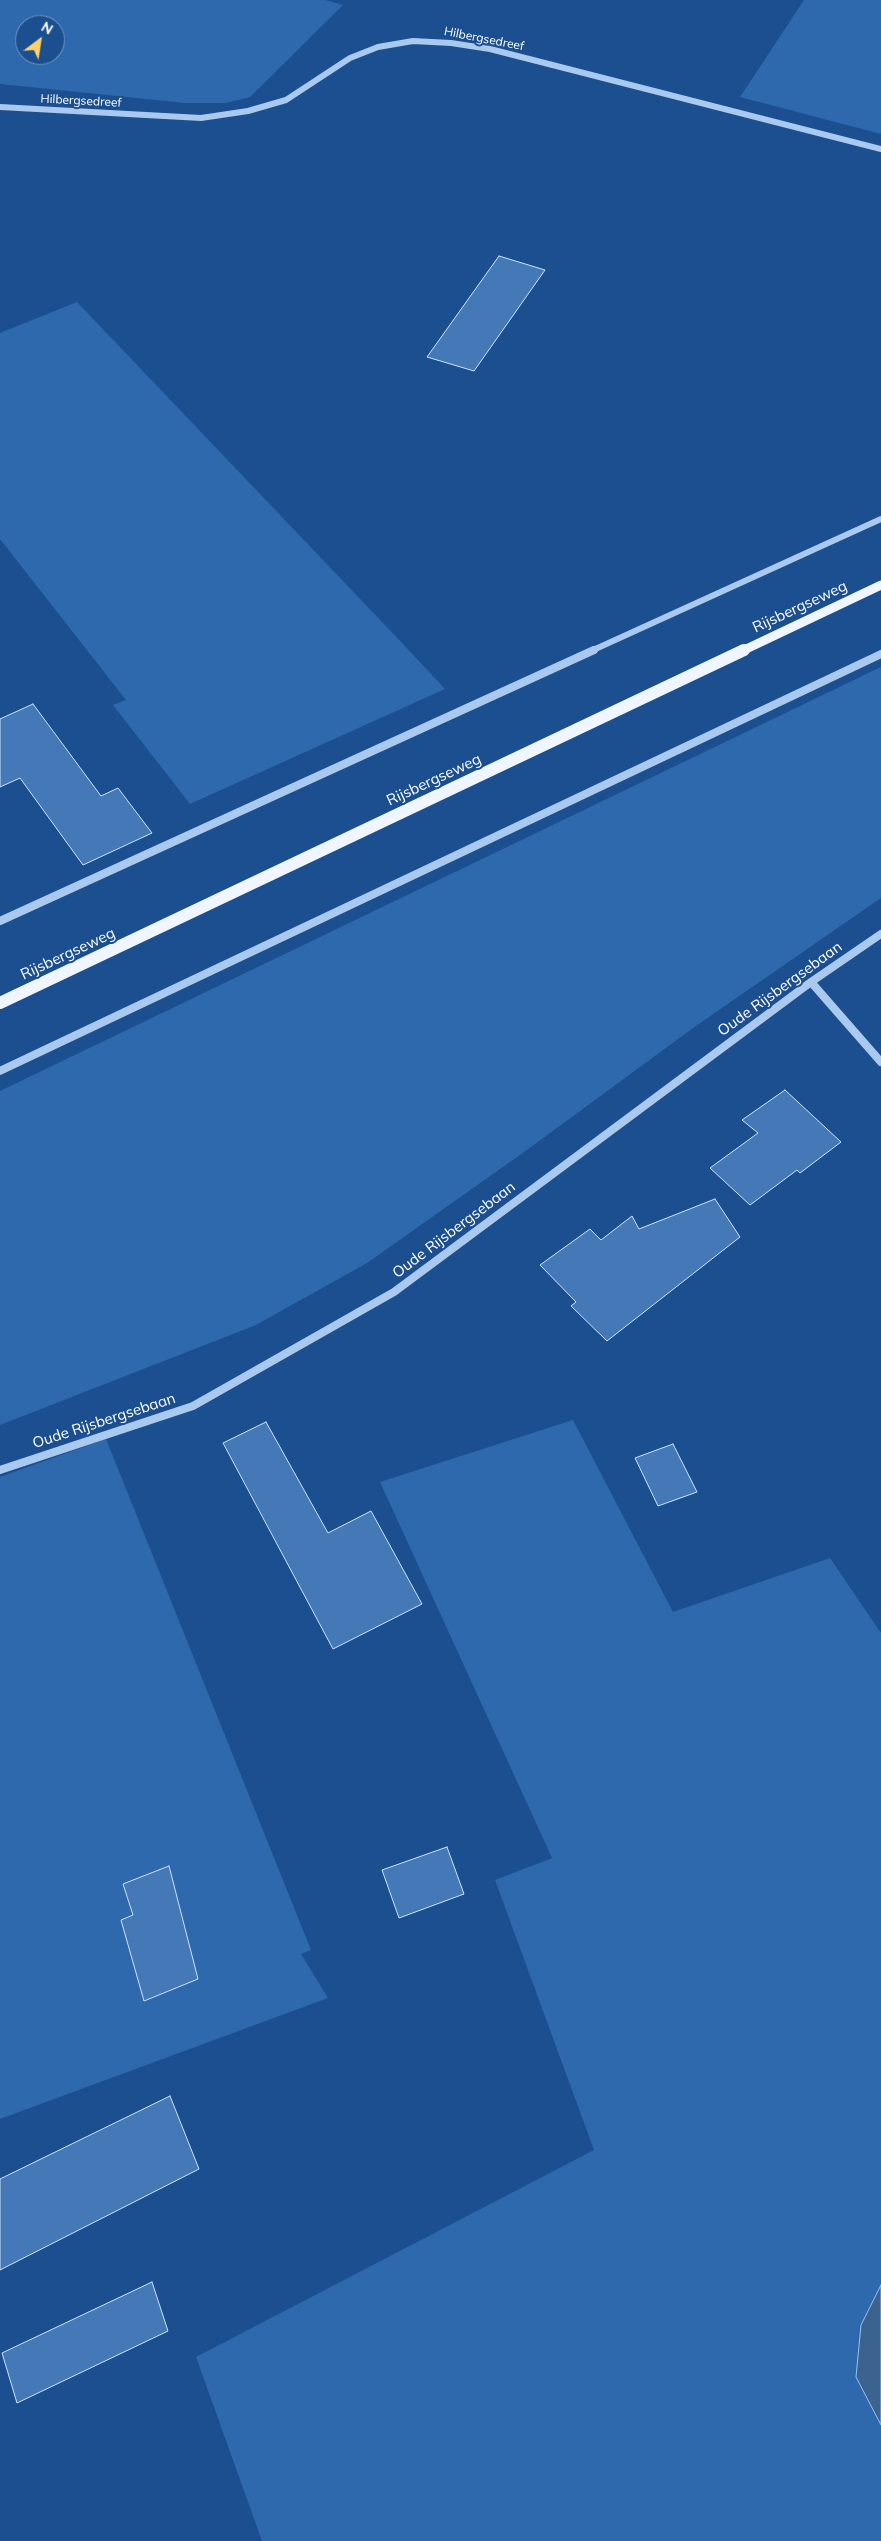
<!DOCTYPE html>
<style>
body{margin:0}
#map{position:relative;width:881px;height:2541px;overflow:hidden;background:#1b4f8f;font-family:Mulish,sans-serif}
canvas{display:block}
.north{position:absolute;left:15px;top:15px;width:50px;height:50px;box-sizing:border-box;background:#1b4f8f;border:1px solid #7695bc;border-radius:50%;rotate:31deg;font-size:14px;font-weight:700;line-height:20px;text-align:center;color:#fff}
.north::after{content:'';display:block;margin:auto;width:18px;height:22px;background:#ffd166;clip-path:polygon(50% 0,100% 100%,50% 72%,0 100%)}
</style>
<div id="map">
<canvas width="881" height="2541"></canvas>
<div class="north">N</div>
</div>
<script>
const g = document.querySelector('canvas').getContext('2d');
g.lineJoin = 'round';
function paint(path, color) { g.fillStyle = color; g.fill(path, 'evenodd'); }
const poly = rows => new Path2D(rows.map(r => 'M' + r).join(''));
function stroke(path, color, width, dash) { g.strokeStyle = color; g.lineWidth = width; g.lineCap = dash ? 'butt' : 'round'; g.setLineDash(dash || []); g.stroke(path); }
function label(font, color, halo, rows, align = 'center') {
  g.font = font + ' Mulish,sans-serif'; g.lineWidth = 4; g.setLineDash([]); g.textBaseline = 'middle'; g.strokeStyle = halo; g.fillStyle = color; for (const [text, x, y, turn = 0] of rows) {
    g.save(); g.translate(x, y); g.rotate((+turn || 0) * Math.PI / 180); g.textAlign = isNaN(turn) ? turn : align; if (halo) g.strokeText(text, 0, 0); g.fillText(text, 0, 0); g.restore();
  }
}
paint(poly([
 [0,0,325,0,343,5,250,97,226,103,185,103,0,84],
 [25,25,55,25,55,55,25,55],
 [804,0,881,0,881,134,740,97],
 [77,302,404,645,445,689,190,804,113,705,126,700,0,539,0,333],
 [881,667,881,898,693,1028,527,1150,367,1263,256,1325,0,1425,0,1091],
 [573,1420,673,1612,830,1558,881,1633,881,2285,861,2325,856,2377,881,2425,881,2541,262,2541,196,2357,594,2150,495,1880,552,1858,380,1482],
 [106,1439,311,1950,301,1954,328,1998,0,2119,0,1477]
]), '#2e69ad');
const water = poly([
 [881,2285,881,2425,856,2377,861,2325,881,2285]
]);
paint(water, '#3c6290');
stroke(water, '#9cc4f0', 1);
const building = poly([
 [499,256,545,270,474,371,427,357,499,256],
 [33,704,101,796,118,788,152,833,83,865,20,778,0,787,0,719,33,704],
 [785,1090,841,1142,800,1173,797,1170,750,1205,710,1168,758,1133,742,1120,785,1090],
 [715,1199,740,1237,607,1341,571,1306,576,1302,540,1265,590,1229,601,1240,632,1216,639,1229,715,1199],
 [266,1422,328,1533,371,1511,422,1604,333,1649,223,1443,266,1422],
 [673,1444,697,1492,658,1506,635,1458,673,1444],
 [447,1847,464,1894,399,1918,382,1870,447,1847],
 [169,1866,198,1979,144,2001,121,1920,133,1915,123,1884,169,1866],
 [170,2096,199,2169,0,2270,0,2179,170,2096],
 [152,2282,168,2331,17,2403,2,2353,152,2282]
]);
paint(building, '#4478b7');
stroke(building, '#cfe3fa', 1);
stroke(poly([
 [0,107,201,118,248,111,286,100,350,58,378,47,413,41,451,43,490,49,881,149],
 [591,651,881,519]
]), '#a9c9ee', 6);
stroke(poly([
 [0,921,594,650],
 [811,982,881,1062],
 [0,1071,881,654],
 [0,1470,193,1406,394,1292,811,982,881,934]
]), '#a9c9ee', 8);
stroke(poly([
 [742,651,881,585]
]), '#f0f6ff', 9);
stroke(poly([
 [0,1003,744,650]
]), '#f0f6ff', 12);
label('12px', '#fff', '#1b4f8f', [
 ["Hilbergsedreef",484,39,11],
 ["Hilbergsedreef",81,101,3]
]);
label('15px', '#fff', '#1b4f8f', [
 ["Rijsbergseweg",800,607,-25],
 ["Rijsbergseweg",434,780,-25],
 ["Rijsbergseweg",68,954,-25],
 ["Oude Rijsbergsebaan",780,989,-36],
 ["Oude Rijsbergsebaan",454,1230,-37],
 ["Oude Rijsbergsebaan",104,1421,-18]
]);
</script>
